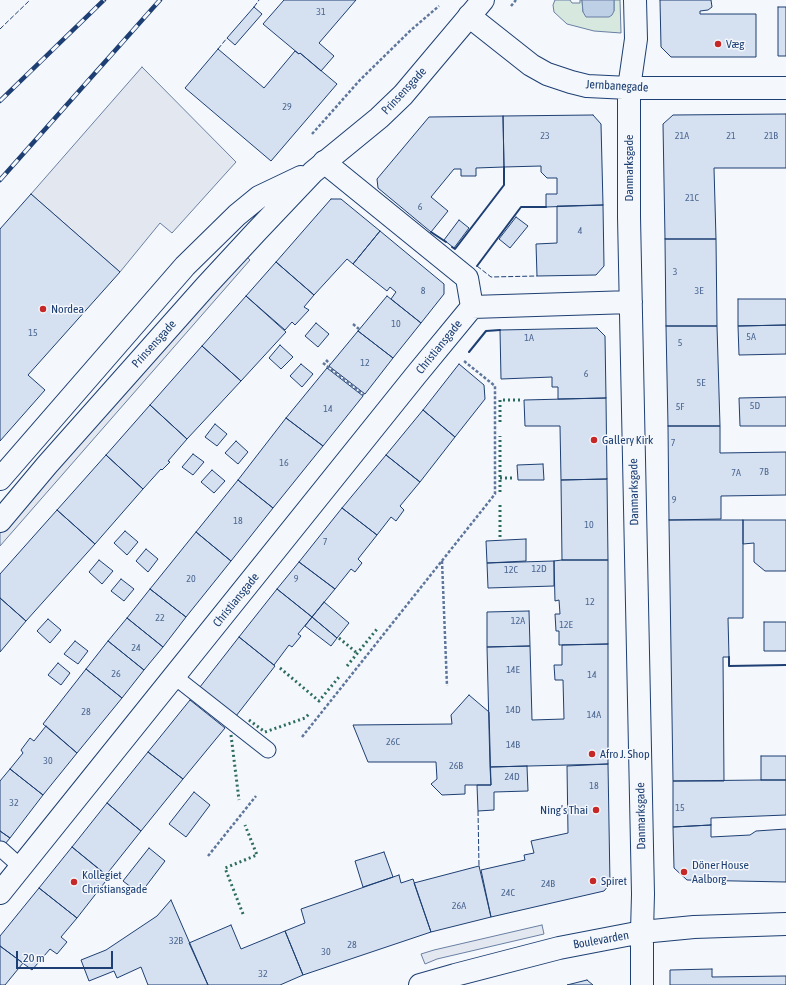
<!DOCTYPE html>
<meta charset="utf-8">
<style>
body{margin:0}
#map{position:relative;width:786px;height:985px;overflow:hidden;background:#f4f7fb;font-family:"Asap Condensed",sans-serif}
canvas{display:block}
.scale{position:absolute;left:16px;top:951px;width:97px;height:18px;box-sizing:border-box;border:2px solid #1d3f73;border-top:0;padding-left:5px;font-size:12px;line-height:14px;white-space:nowrap;color:#1d3f73;-webkit-text-stroke:3px #f4f7fb;paint-order:stroke}
</style>
<div id="map">
<canvas width="786" height="985"></canvas>
<div class="scale">20 m</div>
</div>
<script>
const g = document.querySelector('canvas').getContext('2d');
g.lineJoin = 'round';
function paint(path, color) { g.fillStyle = color; g.fill(path, 'evenodd'); }
const poly = rows => new Path2D(rows.map(r => 'M' + r).join(''));
function stroke(path, color, width, dash) { g.strokeStyle = color; g.lineWidth = width; g.lineCap = dash ? 'butt' : 'round'; g.setLineDash(dash || []); g.stroke(path); }
function label(font, color, halo, rows, align = 'center') {
  g.font = font + ' "Asap Condensed",sans-serif'; g.lineWidth = 3; g.setLineDash([]); g.textBaseline = 'middle'; g.strokeStyle = halo; g.fillStyle = color; for (const [text, x, y, turn = 0] of rows) {
    g.save(); g.translate(x, y); g.rotate((+turn || 0) * Math.PI / 180); g.textAlign = isNaN(turn) ? turn : align; if (halo) g.strokeText(text, 0, 0); g.fillText(text, 0, 0); g.restore();
  }
}
const green = poly([
 [555,0,570,0,572,3,580,3,580,0,582,0,583,12,614,11,614,0,620,0,621,33,594,31,567,24,554,12,553,5,555,0]
]);
paint(green, '#d7e8df');
stroke(green, '#687fa3', 1);
const parking = poly([
 [142,67,236,162,172,233,160,223,120,272,31,194,142,67],
 [244,254,250,260,0,546,0,532,244,254],
 [542,925,544,934,437,959,425,964,421,954,434,950,542,925]
]);
paint(parking, '#e3e8f0');
stroke(parking, '#687fa3', 1);
const water = poly([
 [582,0,614,0,614,11,612,15,609,17,586,17,583,12,582,0]
]);
paint(water, '#bed0e5');
stroke(water, '#687fa3', 1);
const building = poly([
 [284,0,356,0,319,43,334,56,321,71,300,53,299,54,263,24,284,0],
 [660,0,711,0,712,7,708,10,700,11,700,14,756,14,756,57,671,57,661,47,660,0],
 [254,7,262,14,235,45,227,38,254,7],
 [778,7,786,7,786,56,778,56,778,7],
 [218,49,264,88,295,51,299,54,300,53,337,84,271,161,185,88,218,49],
 [786,114,786,168,714,168,716,239,665,239,663,124,673,115,786,114],
 [593,115,601,124,603,205,546,207,546,194,557,194,557,178,547,178,541,172,541,166,504,167,503,116,593,115],
 [503,116,504,167,476,168,476,176,461,176,461,169,454,169,431,197,448,211,431,232,378,188,377,179,429,117,503,116],
 [31,194,120,272,28,375,45,390,0,441,0,229,31,194],
 [331,199,341,199,380,231,353,264,347,259,314,295,276,262,331,199],
 [603,205,604,266,596,275,537,276,536,244,557,243,557,206,603,205],
 [516,217,528,226,510,248,499,239,516,217],
 [459,220,469,228,454,248,444,240,459,220],
 [380,231,444,284,444,294,421,323,391,299,396,292,390,287,387,291,353,264,380,231],
 [665,239,716,239,717,326,666,326,665,239],
 [276,262,314,295,304,307,309,310,295,325,292,322,285,330,246,296,276,262],
 [246,296,286,332,241,381,202,346,246,296],
 [387,296,421,323,393,358,358,331,387,296],
 [738,299,786,299,786,325,738,326,738,299],
 [316,323,329,334,318,347,305,336,316,323],
 [786,325,786,354,739,355,738,326,786,325],
 [666,326,717,326,720,426,668,426,666,326],
 [597,328,605,336,606,398,558,399,558,387,552,387,552,377,501,379,500,330,597,328],
 [358,331,393,358,365,394,329,366,358,331],
 [280,345,293,357,281,369,269,358,280,345],
 [202,346,241,381,187,439,150,405,202,346],
 [301,364,313,374,302,387,290,376,301,364],
 [459,364,484,385,485,399,455,437,423,410,459,364],
 [327,368,363,396,323,446,286,418,327,368],
 [786,397,786,426,740,426,739,398,786,397],
 [606,398,607,479,561,480,560,426,525,426,524,400,606,398],
 [150,405,187,439,168,461,170,462,162,470,161,469,143,489,106,455,150,405],
 [423,410,455,437,420,482,386,455,423,410],
 [286,418,323,446,273,508,238,480,286,418],
 [215,424,227,434,217,446,205,437,215,424],
 [668,426,720,426,720,453,786,452,786,495,721,496,721,519,669,520,668,426],
 [236,441,248,452,238,464,225,453,236,441],
 [193,454,204,462,193,475,182,467,193,454],
 [106,455,143,489,95,544,57,510,106,455],
 [386,455,420,482,400,506,404,510,396,521,391,517,377,535,342,508,386,455],
 [543,464,544,480,518,480,517,465,543,464],
 [212,470,225,481,214,493,201,482,212,470],
 [607,479,608,560,562,560,561,480,607,479],
 [238,480,273,508,231,561,196,532,238,480],
 [342,508,377,535,358,559,362,563,355,572,351,569,335,589,299,562,342,508],
 [57,510,95,544,26,621,0,598,0,574,57,510],
 [669,520,743,520,743,618,728,618,729,657,723,657,724,781,673,781,669,520],
 [743,520,786,520,786,571,765,571,754,562,754,543,743,544,743,520],
 [125,531,138,542,127,555,114,543,125,531],
 [196,532,231,561,186,617,150,589,196,532],
 [526,539,526,561,487,563,486,541,526,539],
 [146,549,158,559,148,572,136,561,146,549],
 [99,560,113,571,102,584,89,572,99,560],
 [562,560,608,560,608,644,559,645,559,631,556,631,555,614,560,614,559,600,555,601,554,561,562,560],
 [554,561,554,586,488,588,487,563,554,561],
 [299,562,335,589,312,617,277,589,299,562],
 [121,579,134,589,124,601,111,591,121,579],
 [150,589,186,617,163,647,127,618,150,589],
 [277,589,312,617,298,634,301,636,292,647,289,645,274,665,239,637,277,589],
 [0,598,26,621,0,652,0,598],
 [324,602,349,623,337,638,312,617,324,602],
 [529,611,530,646,487,647,487,612,529,611],
 [312,617,337,638,331,646,305,626,312,617],
 [127,618,163,647,144,670,108,641,127,618],
 [48,619,61,630,50,643,37,631,48,619],
 [764,622,786,622,786,651,764,651,764,622],
 [239,637,275,666,236,716,200,687,239,637],
 [75,641,88,651,78,664,64,654,75,641],
 [108,641,144,670,122,698,86,669,108,641],
 [608,644,608,764,490,767,487,647,530,646,532,720,564,719,563,680,555,680,554,665,562,665,562,645,608,644],
 [58,663,70,673,61,685,48,675,58,663],
 [86,669,122,698,77,753,43,724,86,669],
 [469,695,489,712,491,785,465,785,465,794,442,795,431,784,437,779,436,762,368,762,353,725,452,724,451,715,469,695],
 [190,700,225,728,183,779,148,752,190,700],
 [46,726,77,753,43,795,10,769,23,753,21,750,30,738,34,741,46,726],
 [148,752,183,779,141,831,107,803,148,752],
 [761,756,786,756,786,780,761,780,761,756],
 [608,764,610,884,604,891,491,917,481,870,525,860,524,855,534,853,531,841,568,833,567,766,608,764],
 [527,766,528,791,494,792,494,810,478,811,477,785,491,785,490,767,527,766],
 [10,769,43,795,10,838,0,831,0,781,10,769],
 [761,780,786,780,786,815,711,818,711,825,673,827,673,781,761,780],
 [194,792,210,805,186,837,169,824,194,792],
 [107,803,141,831,106,875,72,847,107,803],
 [711,825,711,837,750,835,756,831,786,829,786,882,687,880,674,868,673,827,711,825],
 [0,831,10,838,0,850,0,831],
 [72,847,109,877,77,918,39,888,72,847],
 [149,848,165,861,140,894,123,881,149,848],
 [384,852,393,877,363,887,355,861,384,852],
 [479,866,491,917,431,932,414,883,479,866],
 [399,875,401,883,413,879,431,932,303,975,285,931,305,923,301,909,399,875],
 [39,888,77,918,61,937,67,942,57,954,50,949,32,970,0,946,0,936,39,888],
 [171,900,208,985,148,985,141,967,117,978,114,971,89,981,81,960,106,950,157,916,171,900],
 [231,925,241,949,285,931,303,975,280,985,208,985,189,943,231,925],
 [0,946,23,963,5,985,0,985,0,946],
 [712,969,712,977,786,976,786,985,670,985,670,970,712,969],
 [587,980,593,985,567,985,587,980]
]);
paint(building, '#d5e0f0');
stroke(building, '#1d3f73', 1);
const lane = poly([
 [175,677,268,750],
 [1,849,21,867]
]);
const street = poly([
 [635,0,636,39,629,88,629,217,643,894,642,932],
 [469,16,531,65,547,74,571,82,587,86,629,88,786,88],
 [324,162,467,278,472,307],
 [0,893,416,375,472,307,631,302]
]);
const secondary = poly([
 [0,479,185,266,237,215,259,197,301,177],
 [0,521,47,465,206,286,256,232,313,172,379,118,403,95,483,0],
 [420,985,455,975,559,948,642,932,694,927,786,924],
 [642,985,642,932]
]);
stroke(lane, '#1d3f73', 17);
stroke(street, '#1d3f73', 24);
stroke(secondary, '#1d3f73', 24);
stroke(poly([
 [511,6,516,0],
 [312,134,360,80,411,30,439,6],
 [353,324,359,329],
 [326,360,330,364],
 [323,363,364,395],
 [442,561,447,686],
 [302,737,495,494,495,386,464,361],
 [208,856,256,796]
]), '#5e769c', 2.5, [3, 2]);
stroke(lane, '#f4f7fb', 15);
stroke(street, '#f4f7fb', 22);
stroke(secondary, '#f4f7fb', 22);
const rail = poly([
 [0,101,104,0],
 [0,180,160,0]
]);
stroke(rail, '#1d3f73', 4.5);
stroke(rail, '#f4f7fb', 3, [9]);
stroke(poly([
 [500,422,500,400,522,400],
 [500,478,514,478],
 [500,492,500,436],
 [500,537,500,504],
 [339,638,357,653],
 [347,666,377,629],
 [280,668,319,701,339,677],
 [249,720,265,732,305,718,309,714],
 [231,735,239,800],
 [243,914,225,868,257,855,245,825]
]), '#2c6c60', 3, [2, 3]);
stroke(poly([
 [254,7,259,0],
 [0,29,30,0],
 [218,49,227,38],
 [477,266,491,277,537,276],
 [478,811,479,866]
]), '#1d3f73', 1, [5, 2]);
stroke(poly([
 [431,232,446,242],
 [452,247,455,249,504,185,504,167],
 [477,266,521,207,546,207],
 [469,352,486,331,500,330],
 [729,657,729,666,786,665]
]), '#1d3f73', 2);
for (const [x, y, r, color] of [
 [718,44,4,"#c62828"],
 [43,309,4,"#c62828"],
 [594,440,4,"#c62828"],
 [592,754,4,"#c62828"],
 [596,810,4,"#c62828"],
 [684,872,4,"#c62828"],
 [593,881,4,"#c62828"],
 [74,882,4,"#c62828"]
]) { const dot = new Path2D(); dot.arc(x, y, r, 0, 2 * Math.PI); g.fillStyle = color; g.fill(dot); stroke(dot, '#f4f7fb', 1.5); }
label('10px', '#4b6792', null, [
 ["31",321,12],
 ["29",287,107],
 ["23",545,136],
 ["21A",682,136],
 ["21",731,136],
 ["21B",771,136],
 ["21C",692,198],
 ["6",420,207],
 ["4",580,231],
 ["3",675,272],
 ["8",423,291],
 ["3E",699,291],
 ["10",396,324],
 ["15",33,333],
 ["5A",751,337],
 ["1A",529,338],
 ["5",680,343],
 ["12",365,363],
 ["6",586,374],
 ["5E",701,383],
 ["5D",755,406],
 ["5F",680,407],
 ["14",328,409],
 ["7",673,443],
 ["16",284,463],
 ["7B",764,472],
 ["7A",736,473],
 ["9",674,500],
 ["18",238,521],
 ["10",589,525],
 ["7",325,542],
 ["12D",539,569],
 ["12C",511,570],
 ["20",191,579],
 ["9",296,579],
 ["12",590,602],
 ["22",160,618],
 ["12A",518,621],
 ["12E",566,625],
 ["24",136,648],
 ["14E",513,670],
 ["26",116,674],
 ["14",592,675],
 ["14D",513,710],
 ["28",86,712],
 ["14A",594,715],
 ["26C",393,742],
 ["14B",513,745],
 ["30",48,761],
 ["26B",456,766],
 ["24D",512,777],
 ["18",594,786],
 ["32",14,803],
 ["15",680,808],
 ["24B",548,884],
 ["24C",508,893],
 ["26A",459,906],
 ["32B",176,941],
 ["28",352,945],
 ["30",326,952],
 ["32",263,974]
]);
label('12px', '#1d3f73', '#f4f7fb', [
 ["Væg",726,44],
 ["Nordea",51,309],
 ["Gallery Kirk",602,440],
 ["Afro J. Shop",600,754],
 ["Ning’s Thai",588,810,"right"],
 ["Döner House",692,865],
 ["Aalborg",692,879],
 ["Kollegiet",82,875],
 ["Christiansgade",82,889],
 ["Spiret",601,881]
], 'left');
label('12px', '#1d3f73', '#f4f7fb', [
 ["Jernbanegade",617,86,3],
 ["Prinsensgade",404,91,-47],
 ["Danmarksgade",629,168,-90],
 ["Prinsensgade",154,344,-48],
 ["Christiansgade",439,347,-51],
 ["Danmarksgade",634,492,-91],
 ["Christiansgade",236,600,-51],
 ["Danmarksgade",641,816,-91],
 ["Boulevarden",601,940,-10]
]);
</script>
